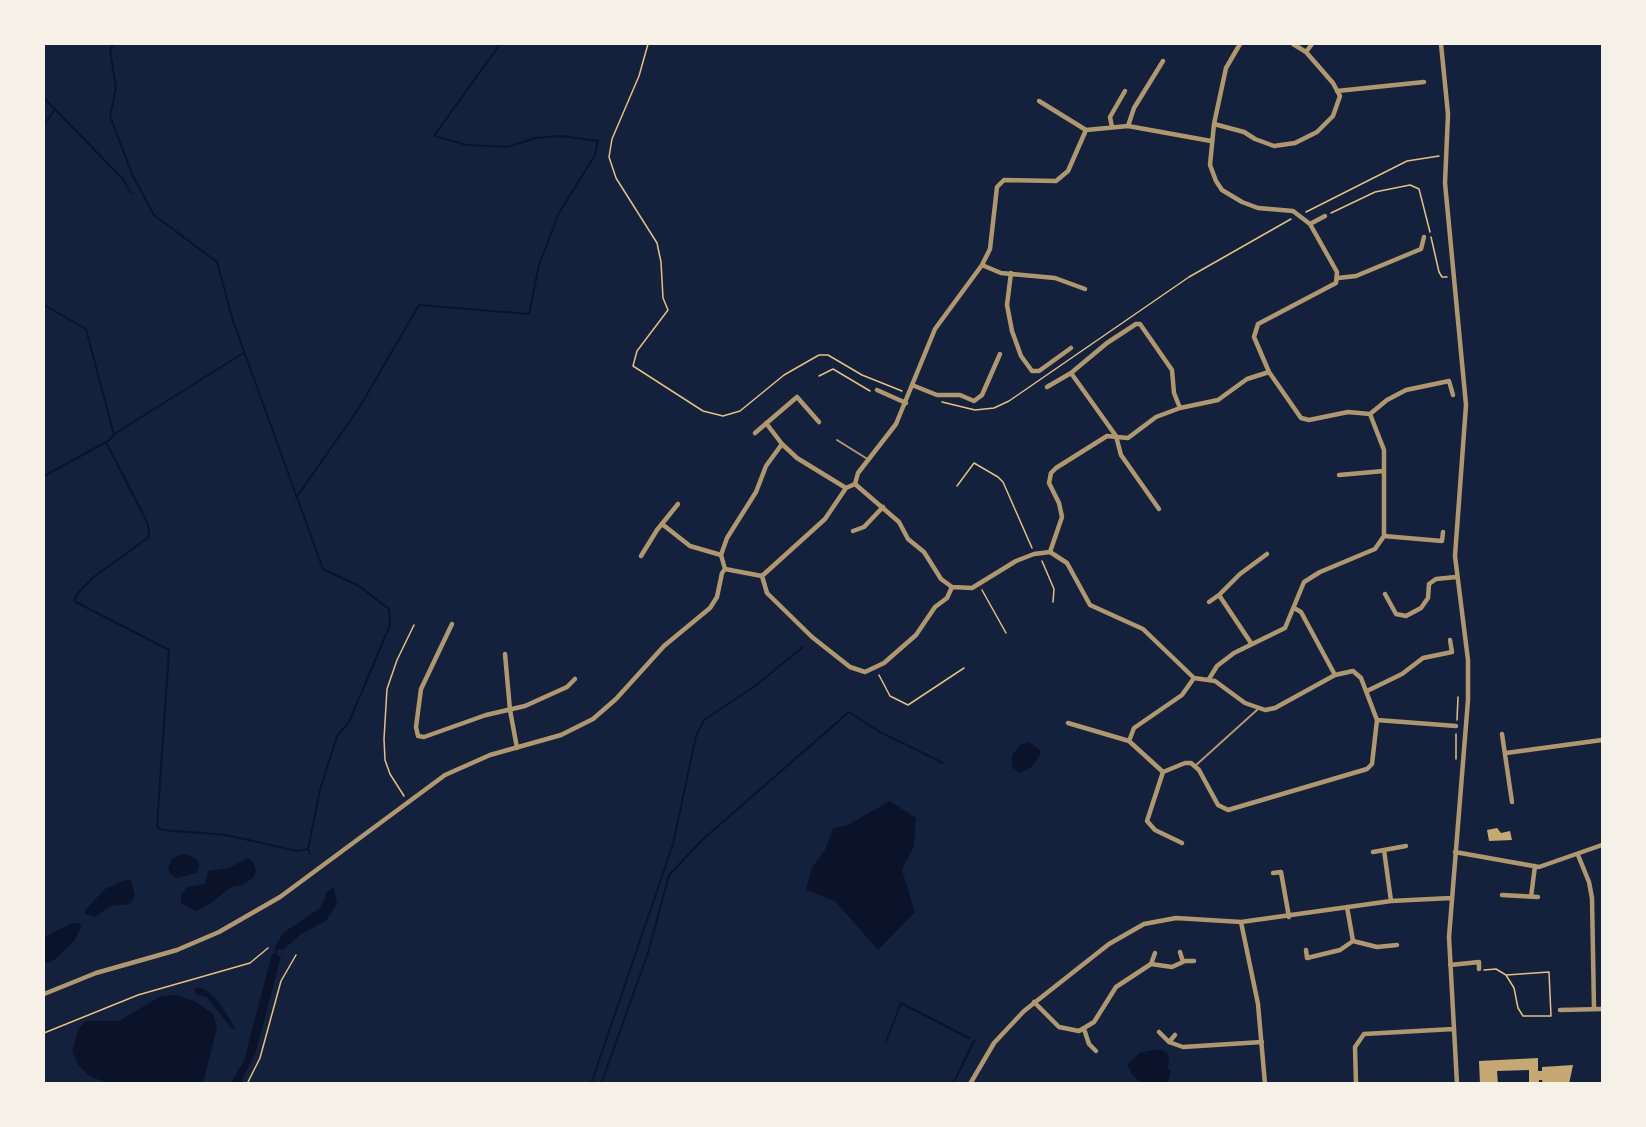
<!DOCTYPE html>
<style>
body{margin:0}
#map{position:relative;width:1646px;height:1127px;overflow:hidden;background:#14213d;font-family:Mulish,sans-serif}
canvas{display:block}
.frame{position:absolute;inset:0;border:45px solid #f6f1e7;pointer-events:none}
</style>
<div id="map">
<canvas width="1646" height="1127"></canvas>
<div class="frame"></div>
</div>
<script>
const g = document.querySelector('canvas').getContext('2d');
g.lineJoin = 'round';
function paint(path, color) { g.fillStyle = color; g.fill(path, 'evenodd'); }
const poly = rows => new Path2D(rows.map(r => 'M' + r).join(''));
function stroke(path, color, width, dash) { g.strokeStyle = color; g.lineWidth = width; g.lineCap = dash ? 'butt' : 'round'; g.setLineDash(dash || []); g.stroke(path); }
paint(poly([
 [1029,742,1040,750,1040,755,1032,767,1020,773,1012,767,1012,755,1021,744],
 [890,801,916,818,914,846,902,870,915,912,878,950,835,901,806,890,812,867,825,850,833,828,846,826],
 [181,854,189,855,198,861,199,868,196,873,177,878,170,874,168,867,172,859],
 [248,858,254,863,256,871,253,878,242,885,231,887,211,903,196,911,181,903,181,895,187,887,205,884,208,871,228,868],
 [125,880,131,881,135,896,130,904,110,906,95,917,85,914,85,910,105,889],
 [334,887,337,904,326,921,301,934,283,950,274,948,283,933,319,909,326,897,325,893],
 [72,923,82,924,75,940,52,962,44,963,44,937],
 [272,954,281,957,256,1051,241,1083,231,1083,244,1060],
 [198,987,209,992,219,1002,236,1029,231,1028,207,997,196,995,194,989],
 [176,995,196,1002,213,1014,217,1028,203,1083,109,1083,91,1077,78,1065,72,1051,79,1028,86,1021,119,1021,161,996],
 [1158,1049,1166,1052,1169,1056,1168,1068,1171,1071,1168,1083,1141,1083,1133,1076,1127,1065,1139,1053]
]), '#0b132b');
stroke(poly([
 [113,44,110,50,116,88,110,116,133,176,154,215,217,262,233,321,323,569,359,586,389,609,390,625,349,722,337,736,320,790,308,849,310,854],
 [44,98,122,178,131,193],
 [44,124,54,111],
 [44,305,86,329,114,435],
 [106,442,148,524,149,537,95,576,77,594,74,601,169,650,157,827,163,830,226,835,297,851,308,849],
 [44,476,108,441,116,433,245,352],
 [296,498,359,408,419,305,529,314,539,265,559,213,595,155,598,141,561,136,535,138,508,147,467,145,434,136,500,44],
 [274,958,278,946],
 [886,1042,901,1003,969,1038],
 [591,1084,673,844,696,736,704,720,755,686,803,647],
 [601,1084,648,953,669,875,702,840,849,712,878,731,943,763],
 [953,1084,974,1041]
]), '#0b132b', 2);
paint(poly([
 [1497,828,1501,833,1510,831,1512,840,1489,841,1487,830],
 [1538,1058,1538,1071,1542,1071,1542,1067,1573,1065,1569,1084,1543,1084,1542,1080,1539,1080,1539,1084,1529,1084,1529,1070,1497,1071,1498,1084,1480,1084,1479,1061]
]), '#c6a872');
stroke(poly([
 [648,44,639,76,612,139,609,157,616,178,657,243,661,262,663,298,668,310,637,351,633,366,703,411,723,416,740,411,784,375,819,355,828,355,862,375,902,391],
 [1306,212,1407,161,1439,156],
 [1331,213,1375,192,1410,185,1419,189,1430,232],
 [1431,237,1439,272,1442,277,1447,277],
 [819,376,833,369,870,391],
 [942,402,975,410,994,408,1009,401,1189,277,1291,219],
 [957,486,974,463,998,477,1003,482,1032,548],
 [1042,561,1054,589,1053,602],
 [982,590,1006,633],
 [879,675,890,696,908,705,964,668],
 [1457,720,1458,697],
 [1456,759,1456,734],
 [404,796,390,774,385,760,384,739,387,689,397,660,414,625],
 [1484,970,1496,969,1506,975,1514,988,1518,1008,1523,1016,1551,1016,1549,972,1506,975],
 [44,1033,138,995,250,963,268,948],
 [247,1084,260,1058,281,981,296,955]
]), '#e5c07b', 1.5);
stroke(poly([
 [837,440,869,460],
 [1195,766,1258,709]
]), '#b1986c', 2);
stroke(poly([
 [1240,44,1226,68,1214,124,1210,165,1216,181,1222,190,1242,202,1258,208,1293,211,1310,224],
 [1441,44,1448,114,1445,183,1466,405,1455,556,1468,660,1468,700,1449,937,1457,1084],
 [1306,52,1312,44],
 [1337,91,1424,82],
 [1039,101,1086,130],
 [1214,124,1244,132,1255,139,1274,146,1295,143,1317,132,1333,116,1340,96,1333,83,1306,52,1293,44],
 [1128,126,1134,108,1163,61],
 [1112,127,1110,117,1125,91],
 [982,265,1001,273,1055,278,1085,289],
 [1011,273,1007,305,1012,331,1021,356,1032,371,1039,371,1071,348],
 [1338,278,1356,276,1421,249,1424,237],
 [1071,373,1116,436,1121,455,1159,509],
 [912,385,937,395,960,395,974,401,982,395,1000,354],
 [1047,387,1071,373,1107,343,1136,324,1140,324,1172,370,1174,393,1180,408],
 [877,390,906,403],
 [1370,414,1387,400,1406,390,1449,381,1453,395],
 [766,423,782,444,797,458,846,488],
 [755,433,797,397,819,422],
 [1339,475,1384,471],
 [855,484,899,522,908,539,924,552,941,579,952,587,972,588,1016,561,1034,554,1050,552,1067,563,1090,605,1143,629,1194,678],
 [662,524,690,546,721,555],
 [853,531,864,527,883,507],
 [1384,536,1442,541,1443,532],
 [1050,552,1062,517,1059,503,1049,483,1051,473,1056,468,1107,436,1128,438,1156,417,1180,408,1218,400,1247,379,1269,372],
 [641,556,657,530,678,504],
 [725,569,721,555,727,538,756,492,766,466,782,444],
 [762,576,767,593,812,637,850,667,865,672,884,663,916,635,935,607,947,598,952,587],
 [1385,594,1396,614,1406,616,1421,608,1428,598,1429,584,1436,579,1456,577],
 [1219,595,1240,574,1267,554],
 [1209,602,1219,595,1251,643],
 [1294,608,1301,612,1335,675],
 [452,624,421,689,416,727,418,736,424,737,486,715,525,706,567,687,575,679],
 [505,654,510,710,517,748],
 [1209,679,1217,666,1234,653,1285,628,1304,582,1320,572,1375,549,1384,536,1384,450,1370,414,1348,412,1309,420,1301,418,1269,372,1254,337,1258,324,1336,283,1337,272,1310,224,1325,216],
 [1367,691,1402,674,1423,658,1452,652,1450,640],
 [1377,720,1456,726],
 [1068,723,1129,741,1163,772,1185,763,1191,763,1199,770,1218,805,1228,810,1367,769,1372,764,1377,720,1361,678,1353,671,1335,675,1275,708,1265,710,1245,703,1215,681,1194,678],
 [1502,734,1512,802],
 [1129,741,1134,728,1182,695,1194,678],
 [1506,753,1602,740],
 [1163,772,1147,821,1155,830,1182,843],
 [1384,850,1391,901],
 [1373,852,1406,846],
 [1455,852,1539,867,1602,845],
 [1578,855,1589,882,1592,898,1594,1008],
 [1273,873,1281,872,1289,917],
 [1502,895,1538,897],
 [1531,897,1535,866],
 [1241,922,1258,1004,1265,1084],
 [1353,941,1377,947,1397,945],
 [1306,950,1307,958,1340,950,1353,941,1347,907],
 [1180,952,1183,962],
 [1151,964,1155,953],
 [1450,965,1479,962,1479,969],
 [44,994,96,973,177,950,219,932,280,897,445,775,490,755,561,735,593,719,616,699,664,646,710,608,717,597,722,573,725,569,762,576,825,519,846,488,855,484,858,473,896,424,935,329,982,265,990,249,997,187,1004,180,1056,181,1068,171,1086,130,1128,126,1211,141],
 [1034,1002,1059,1027,1079,1031,1094,1022,1116,987,1151,964,1172,967,1185,961,1194,961],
 [1560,1010,1602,1009],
 [1084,1029,1089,1044,1096,1051],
 [1159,1032,1169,1042,1183,1047,1262,1042],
 [1169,1042,1175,1035],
 [970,1084,994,1043,1024,1011,1109,944,1144,924,1176,918,1241,922,1391,901,1451,898],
 [1356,1084,1355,1047,1364,1034,1453,1029]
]), '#b1986c', 4.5);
</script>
